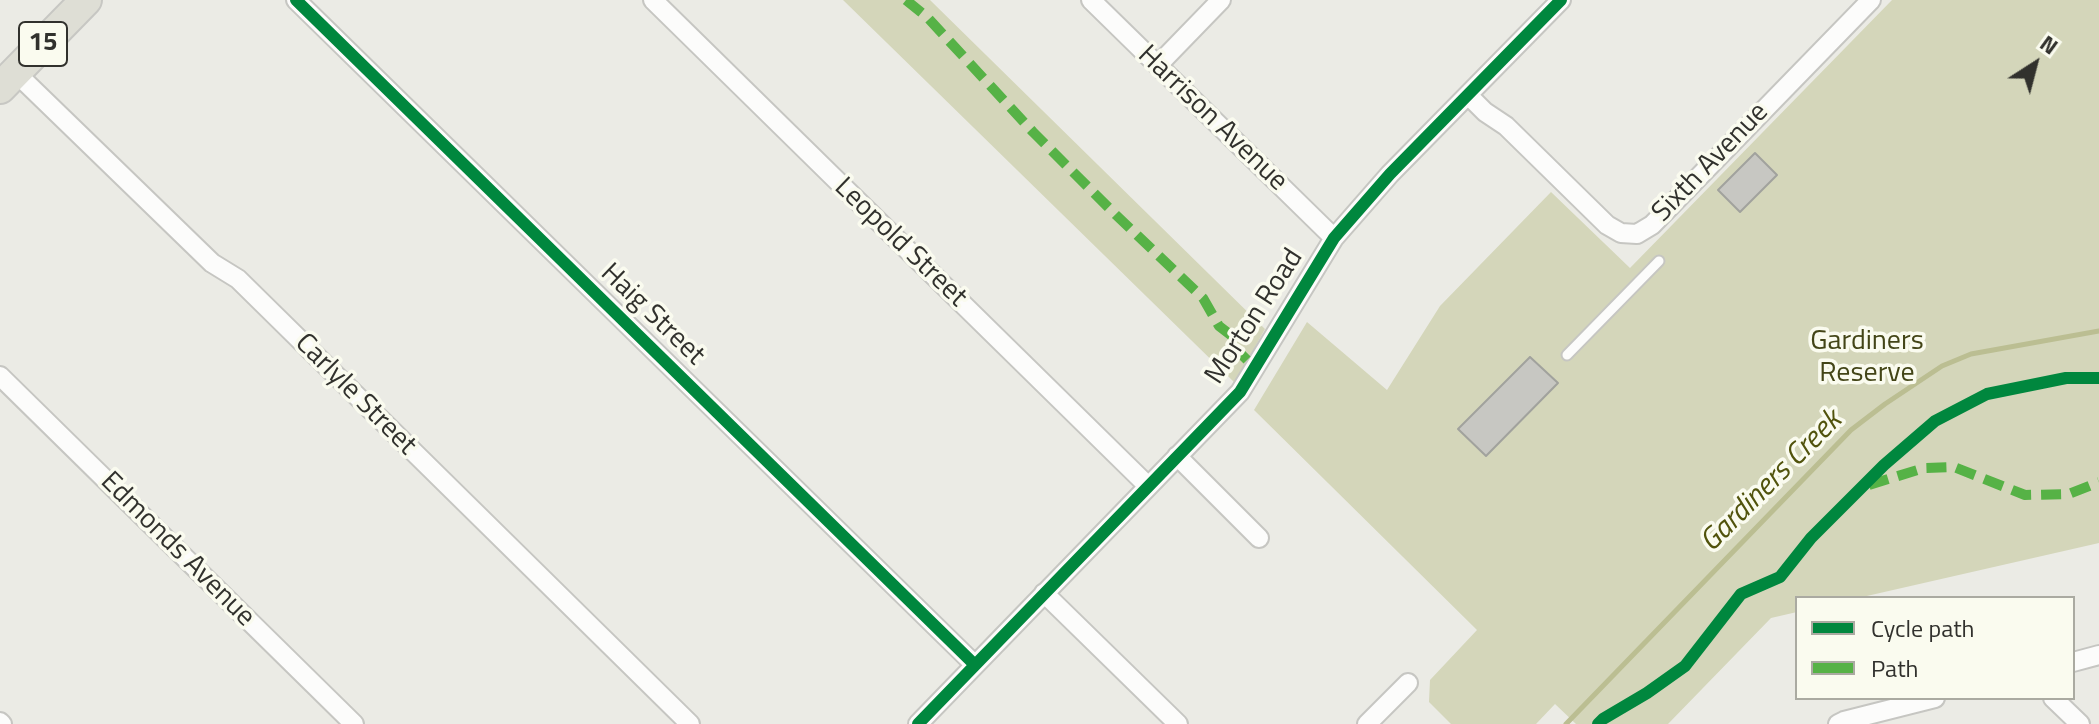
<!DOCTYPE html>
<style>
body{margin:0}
#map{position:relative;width:2099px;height:724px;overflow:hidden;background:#ebebe5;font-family:"Titillium Web",sans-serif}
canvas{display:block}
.legend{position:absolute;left:1795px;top:596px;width:280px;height:104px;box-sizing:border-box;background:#fafbef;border:2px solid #aaaaa1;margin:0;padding:10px 14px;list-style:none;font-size:24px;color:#31312d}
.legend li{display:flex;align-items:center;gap:16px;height:40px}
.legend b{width:40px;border:2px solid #aaaaa1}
.north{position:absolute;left:1995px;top:24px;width:80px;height:80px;-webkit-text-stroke:6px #fafbef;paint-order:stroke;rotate:36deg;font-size:22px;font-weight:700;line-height:32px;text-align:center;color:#31312d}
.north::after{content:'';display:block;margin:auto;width:28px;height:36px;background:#31312d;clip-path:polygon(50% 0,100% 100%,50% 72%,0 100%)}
</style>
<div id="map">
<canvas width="2099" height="724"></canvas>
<ul class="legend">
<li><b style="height:10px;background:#00873e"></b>Cycle path</li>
<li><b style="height:10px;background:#56b246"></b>Path</li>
</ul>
<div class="north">N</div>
</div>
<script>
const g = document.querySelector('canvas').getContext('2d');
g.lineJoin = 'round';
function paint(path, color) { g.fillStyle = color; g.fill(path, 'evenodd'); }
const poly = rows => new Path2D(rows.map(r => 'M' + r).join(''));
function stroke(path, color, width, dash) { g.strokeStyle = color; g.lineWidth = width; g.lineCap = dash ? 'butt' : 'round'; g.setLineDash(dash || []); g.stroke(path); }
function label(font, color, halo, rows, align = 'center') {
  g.font = font + ' "Titillium Web",sans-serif'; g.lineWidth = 7; g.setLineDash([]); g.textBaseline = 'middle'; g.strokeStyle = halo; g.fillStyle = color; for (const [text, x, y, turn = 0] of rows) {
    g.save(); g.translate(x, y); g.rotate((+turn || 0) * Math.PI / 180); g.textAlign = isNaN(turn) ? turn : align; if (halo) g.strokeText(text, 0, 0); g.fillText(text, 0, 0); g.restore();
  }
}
paint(poly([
 [843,0,930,0,1265,329,1235,383],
 [1892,0,2099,0,2099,543,1858,598,1797,598,1797,612,1771,618,1668,724,1576,724,1555,704,1536,724,1451,724,1429,702,1430,680,1477,630,1254,410,1307,322,1387,390,1440,306,1551,192,1630,268]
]), '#d4d6ba');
stroke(poly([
 [1566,724,1851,430,1885,404,1942,366,1971,354,2099,331]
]), '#bbbe92', 5);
const building = poly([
 [1755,153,1777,175,1740,212,1718,190,1755,153],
 [1530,357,1558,383,1486,456,1458,429,1530,357]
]);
paint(building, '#c7c7c2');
stroke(building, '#a1a29d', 2);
const service = poly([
 [1567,355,1659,261]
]);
const minor = poly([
 [296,0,975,665],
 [653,0,1148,486],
 [1091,0,1334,238],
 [1158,65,1221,0],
 [15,72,212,263,238,279,690,724],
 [1468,95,1485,112,1506,126,1607,225,1621,233,1637,234,1652,225,1871,0],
 [0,376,354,724],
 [1177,456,1259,538],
 [1044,593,1178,724],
 [2073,662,2099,655],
 [2053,698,2080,724],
 [0,722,2,724],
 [918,724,1240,392,1334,238,1390,174,1561,0],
 [1367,724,1408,683],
 [1838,724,1844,721,1935,698]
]);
const trunk = poly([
 [0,88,86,0]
]);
stroke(service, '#c6c6c2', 13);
stroke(minor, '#c6c6c2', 22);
stroke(trunk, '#c7c7c3', 34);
stroke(service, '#fcfcfb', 9);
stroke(minor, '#fcfcfb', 18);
stroke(trunk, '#deded5', 30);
stroke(poly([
 [906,0,927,17,1033,132,1116,215,1203,298,1219,326,1232,336,1232,345,1255,368],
 [1869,485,1924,468,1954,467,2025,495,2069,494,2099,482]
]), '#56b246', 10, [20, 10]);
stroke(poly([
 [296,0,975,665],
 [918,724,1240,392,1334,238,1390,174,1561,0],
 [1598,724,1603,719,1647,693,1685,666,1741,594,1780,577,1811,538,1884,465,1935,421,1987,394,2066,378,2099,378]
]), '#00873e', 12);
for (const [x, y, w] of [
 [43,44,48]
]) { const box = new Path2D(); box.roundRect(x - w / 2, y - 22, w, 44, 6); g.fillStyle = '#fafbef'; g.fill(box); stroke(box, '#31312d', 2); }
label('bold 26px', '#31312d', null, [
 ["15",43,44]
]);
label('28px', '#31312d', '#fafbef', [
 ["Harrison Avenue",1212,119,44],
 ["Sixth Avenue",1711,163,-46],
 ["Leopold Street",900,243,44],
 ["Haig Street",652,315,44],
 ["Morton Road",1255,317,-57],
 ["Carlyle Street",355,395,45],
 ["Edmonds Avenue",177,550,45]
]);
label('28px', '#434517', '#fafbef', [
 ["Gardiners",1867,342],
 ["Reserve",1867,374]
]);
label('italic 30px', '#51530c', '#fafbef', [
 ["Gardiners Creek",1772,482,-45]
]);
</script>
